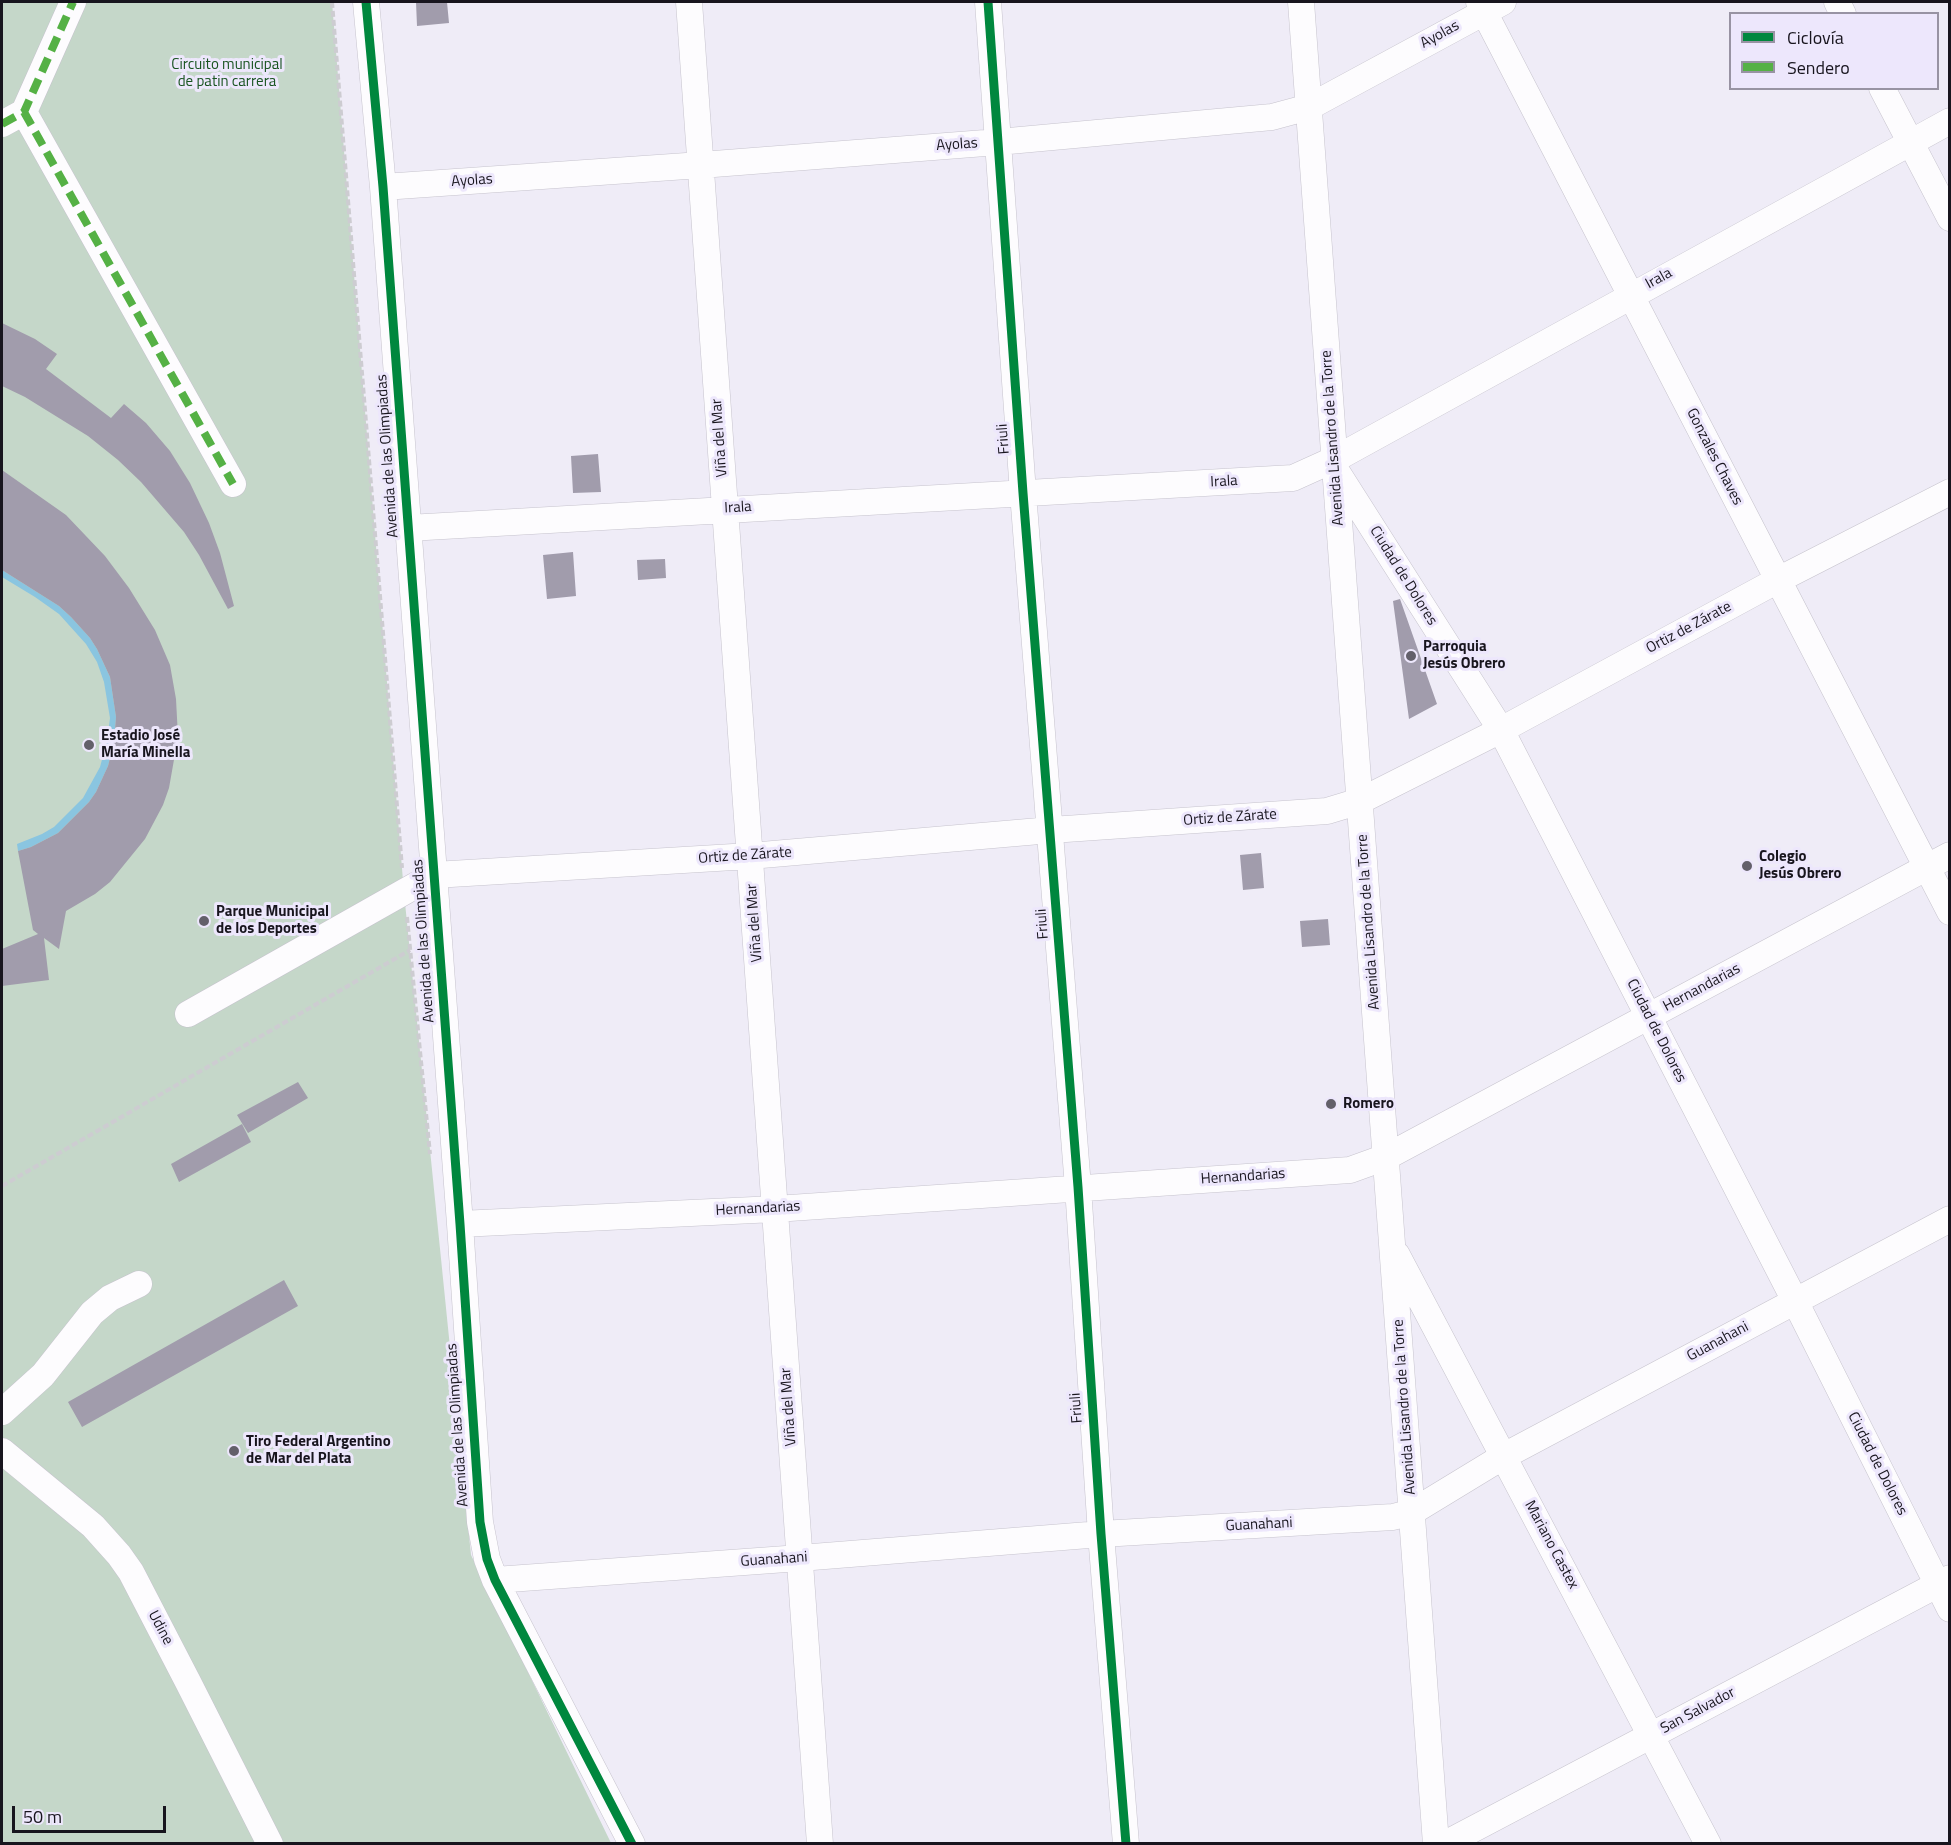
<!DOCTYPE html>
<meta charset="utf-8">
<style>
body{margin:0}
#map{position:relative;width:1951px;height:1845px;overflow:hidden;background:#efecf7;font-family:"Titillium Web",sans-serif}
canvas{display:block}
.frame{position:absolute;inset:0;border:3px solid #18151e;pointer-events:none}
.legend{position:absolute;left:1729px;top:12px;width:210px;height:78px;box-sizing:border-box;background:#ede7fc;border:2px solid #9893a3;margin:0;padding:8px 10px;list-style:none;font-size:18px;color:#18151e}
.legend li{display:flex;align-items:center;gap:12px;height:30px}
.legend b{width:30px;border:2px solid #9893a3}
.scale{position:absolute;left:12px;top:1806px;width:154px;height:27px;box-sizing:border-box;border:3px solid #18151e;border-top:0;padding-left:8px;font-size:18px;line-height:21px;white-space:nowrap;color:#18151e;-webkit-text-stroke:4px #ede7fc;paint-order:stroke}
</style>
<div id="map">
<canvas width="1951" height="1845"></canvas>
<div class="frame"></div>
<ul class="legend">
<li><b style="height:8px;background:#00873e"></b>Ciclovía</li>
<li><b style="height:8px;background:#55b145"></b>Sendero</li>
</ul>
<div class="scale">50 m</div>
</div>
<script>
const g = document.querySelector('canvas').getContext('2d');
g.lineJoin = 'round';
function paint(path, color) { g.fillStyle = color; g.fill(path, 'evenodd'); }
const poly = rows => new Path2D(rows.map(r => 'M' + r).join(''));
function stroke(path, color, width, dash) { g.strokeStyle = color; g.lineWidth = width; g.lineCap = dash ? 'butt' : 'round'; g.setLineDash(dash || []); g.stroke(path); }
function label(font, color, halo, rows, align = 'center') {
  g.font = font + ' "Titillium Web",sans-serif'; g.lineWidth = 6; g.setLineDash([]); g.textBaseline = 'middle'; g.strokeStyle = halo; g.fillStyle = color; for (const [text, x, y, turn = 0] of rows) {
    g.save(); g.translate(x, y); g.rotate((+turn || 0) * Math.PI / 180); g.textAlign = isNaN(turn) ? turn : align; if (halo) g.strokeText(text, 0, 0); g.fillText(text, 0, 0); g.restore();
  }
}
paint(poly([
 [2,2,332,2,404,893,471,1555,611,1843,2,1844]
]), '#c5d7c9');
paint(poly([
 [2,570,59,606,71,617,90,638,97,649,110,677,116,717,114,742,108,766,96,792,89,802,58,833,31,847,18,851,17,844,42,834,54,827,83,798,100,767,107,741,110,718,104,682,97,662,86,644,59,614,35,597,2,577]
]), '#8ac5e0');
paint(poly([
 [416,2,447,2,449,23,417,26],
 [2,323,35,339,57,354,46,369,111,418,124,404,146,423,170,451,190,483,209,523,220,553,234,606,228,609,199,555,184,532,141,482,118,460,88,436,25,397,2,386],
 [598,454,601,492,573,493,571,456],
 [2,470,66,515,105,556,129,588,155,630,170,665,176,699,178,737,169,788,163,805,145,839,110,882,95,894,66,911,59,949,44,938,49,980,2,986,2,949,38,934,33,930,18,851,31,847,58,833,89,802,96,792,108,766,114,742,116,717,110,677,97,649,90,638,71,617,59,606,2,570],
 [573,552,576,596,547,599,543,555],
 [665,559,666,578,638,580,637,560],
 [1400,599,1437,704,1409,719,1393,601],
 [1261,853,1264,888,1243,890,1240,855],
 [1328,919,1330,945,1302,947,1300,921],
 [298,1082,308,1098,248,1133,237,1115],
 [242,1124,251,1142,179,1182,171,1164],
 [284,1280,298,1306,82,1427,68,1402]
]), '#a19cac');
const minor = poly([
 [366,2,383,187,460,1224,480,1522,487,1559,495,1580,632,1844],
 [689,2,820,1844],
 [988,2,1023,493,1078,1187,1101,1534,1126,1844],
 [1301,2,1436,1844],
 [1479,2,1950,912],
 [1837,2,1843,14],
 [1882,88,1950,218],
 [24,112,233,484],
 [2,124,24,112,73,2],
 [383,187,701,165,998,142,1272,117,1309,107,1503,2],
 [1337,472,1501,730,1795,1301,1950,1609],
 [408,528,1293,478,1335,459,1950,121],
 [188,1014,434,875,750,856,1051,830,1327,811,1360,801,1501,730,1778,580,1950,492],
 [460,1224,775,1209,1350,1170,1386,1157,1950,855],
 [1397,1255,1708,1844],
 [2,1412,43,1375,92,1313,110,1298,139,1284],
 [2,1451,93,1526,119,1555,131,1572,188,1682,270,1844],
 [495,1580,800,1558,1101,1534,1393,1517,1412,1512,1504,1456,1950,1219],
 [1445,1844,1950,1578]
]);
stroke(minor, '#c6c3cd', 27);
stroke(poly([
 [332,2,402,868],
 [407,917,430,1154],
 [2,1186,410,950]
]), '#cdccd1', 4, [6, 3]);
stroke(minor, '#fdfcfe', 26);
stroke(poly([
 [24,112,233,484],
 [2,124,24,112,73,2]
]), '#55b145', 8, [15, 8]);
stroke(poly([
 [366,2,383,187,460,1224,480,1522,487,1559,495,1580,632,1844],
 [988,2,1023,493,1078,1187,1101,1534,1126,1844]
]), '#00873e', 9);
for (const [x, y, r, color] of [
 [1411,656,6,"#63606a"],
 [89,745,6,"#63606a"],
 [1747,866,6,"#63606a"],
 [204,921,6,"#63606a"],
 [1331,1104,6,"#63606a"],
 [234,1451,6,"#63606a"]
]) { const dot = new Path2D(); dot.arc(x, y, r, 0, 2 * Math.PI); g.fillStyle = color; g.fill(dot); stroke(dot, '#ede7fc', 2); }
label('15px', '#18151e', '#ede7fc', [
 ["Ayolas",1440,35,-29],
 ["Ayolas",957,145,-4],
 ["Ayolas",472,181,-4],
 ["Irala",1659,279,-29],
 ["Viña del Mar",720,438,-94],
 ["Avenida Lisandro de la Torre",1333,438,-94],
 ["Friuli",1004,439,-94],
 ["Avenida de las Olimpiadas",388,456,-94],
 ["Gonzales Chaves",1714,457,63],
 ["Irala",1224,482,-3],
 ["Irala",738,508,-3],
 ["Ciudad de Dolores",1403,576,58],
 ["Ortiz de Zárate",1689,628,-28],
 ["Ortiz de Zárate",1230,818,-4],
 ["Ortiz de Zárate",745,856,-4],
 ["Avenida Lisandro de la Torre",1369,922,-94],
 ["Viña del Mar",755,923,-94],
 ["Friuli",1043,924,-94],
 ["Avenida de las Olimpiadas",424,941,-94],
 ["Hernandarias",1702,988,-28],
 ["Ciudad de Dolores",1656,1031,63],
 ["Hernandarias",1243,1177,-4],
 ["Hernandarias",758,1209,-3],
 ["Guanahani",1718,1342,-28],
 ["Viña del Mar",789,1407,-94],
 ["Avenida Lisandro de la Torre",1405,1407,-94],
 ["Friuli",1077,1408,-94],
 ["Avenida de las Olimpiadas",458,1425,-94],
 ["Ciudad de Dolores",1877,1464,63],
 ["Guanahani",1259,1525,-3],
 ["Mariano Castex",1551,1545,62],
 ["Guanahani",774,1560,-4],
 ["Udine",160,1628,62],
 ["San Salvador",1698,1711,-28]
]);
label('15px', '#195421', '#ede7fc', [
 ["Circuito municipal",227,65],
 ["de patin carrera",227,82]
]);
label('bold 15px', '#18151e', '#ede7fc', [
 ["Parroquia",1423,647],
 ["Jesús Obrero",1423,664],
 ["Estadio José",101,736],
 ["María Minella",101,753],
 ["Colegio",1759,857],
 ["Jesús Obrero",1759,874],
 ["Parque Municipal",216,912],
 ["de los Deportes",216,929],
 ["Romero",1343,1104],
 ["Tiro Federal Argentino",246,1442],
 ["de Mar del Plata",246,1459]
], 'left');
</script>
